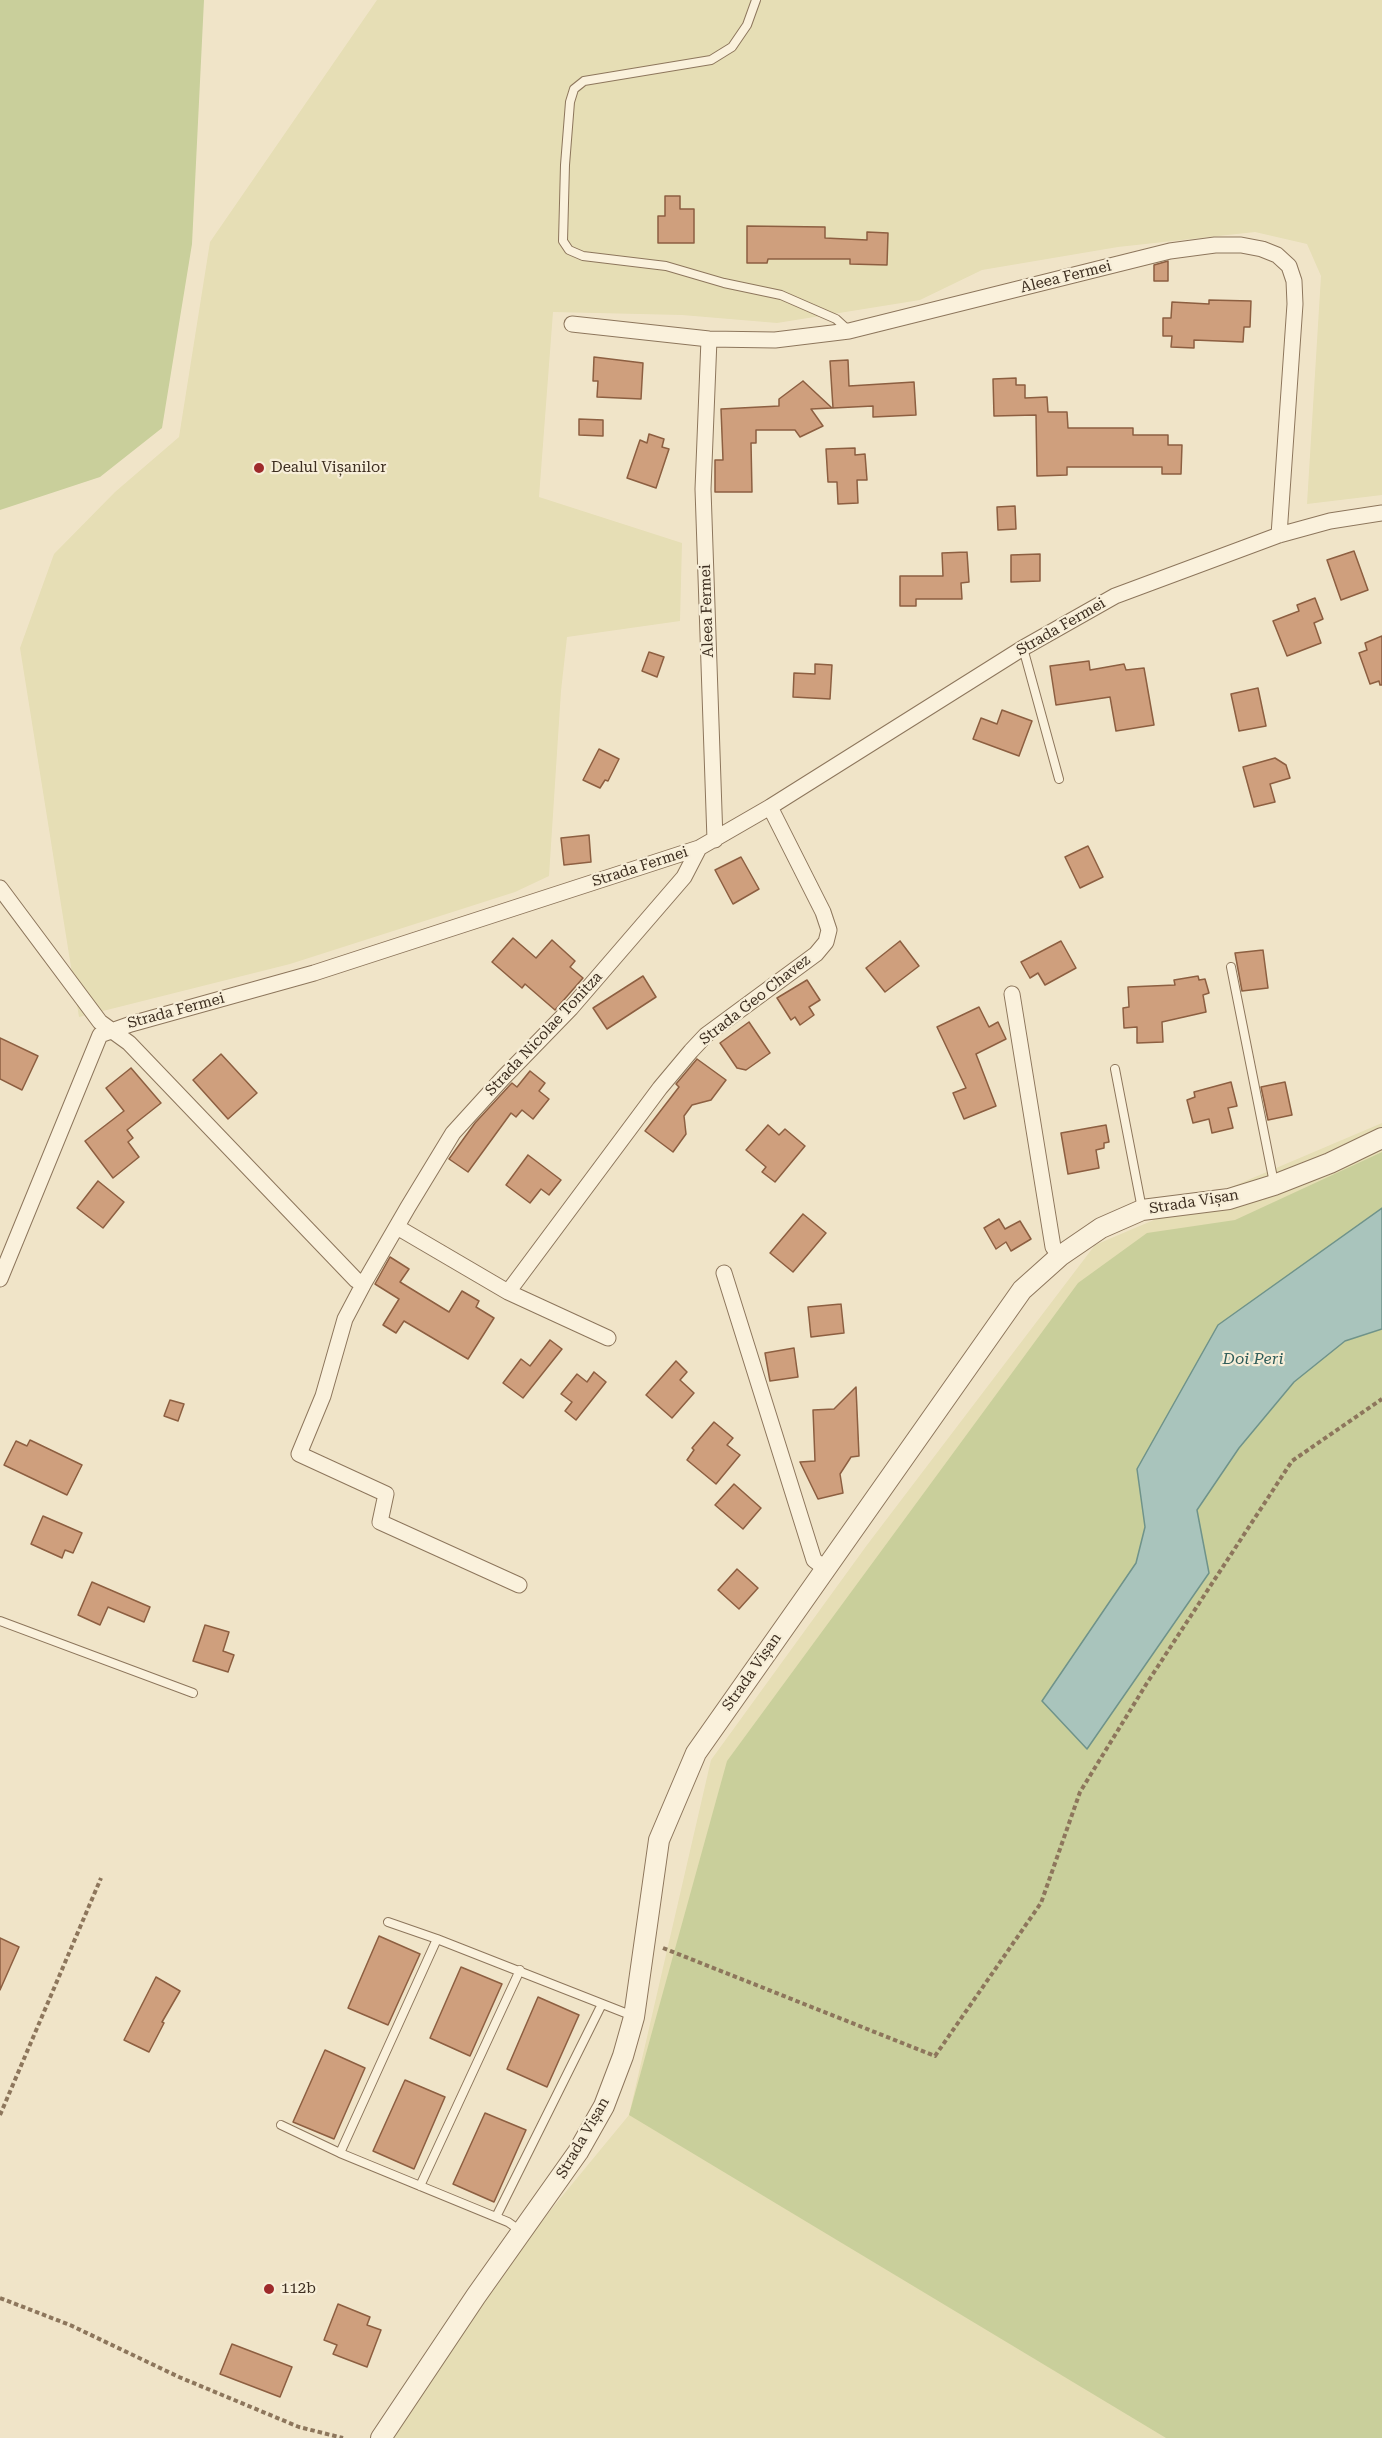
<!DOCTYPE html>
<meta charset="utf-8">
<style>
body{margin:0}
canvas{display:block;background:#f0e4c8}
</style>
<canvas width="1382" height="2438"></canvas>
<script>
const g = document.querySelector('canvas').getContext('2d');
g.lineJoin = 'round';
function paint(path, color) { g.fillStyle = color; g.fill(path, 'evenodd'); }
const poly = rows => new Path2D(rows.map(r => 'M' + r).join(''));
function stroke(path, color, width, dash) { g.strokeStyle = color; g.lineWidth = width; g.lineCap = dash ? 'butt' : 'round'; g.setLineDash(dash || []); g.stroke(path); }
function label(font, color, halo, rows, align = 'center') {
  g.font = font + ' "Roboto Serif",serif'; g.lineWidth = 4.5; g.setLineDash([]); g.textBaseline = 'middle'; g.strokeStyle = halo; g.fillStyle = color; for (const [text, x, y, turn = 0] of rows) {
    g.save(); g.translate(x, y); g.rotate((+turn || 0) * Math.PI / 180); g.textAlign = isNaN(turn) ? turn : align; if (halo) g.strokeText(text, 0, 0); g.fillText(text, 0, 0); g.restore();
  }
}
paint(poly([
 [377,0,1382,0,1382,495,1307,504,1321,276,1307,244,1255,232,1118,247,982,270,920,300,777,323,682,315,553,312,539,497,682,543,680,621,567,637,561,691,549,876,515,892,290,964,79,1017,20,648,54,554,115,492,179,437,210,242],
 [1382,1123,1382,2438,382,2438,484,2291,629,2115,711,1760,867,1545,1095,1245]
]), '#e6deb5');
paint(poly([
 [0,0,204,0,192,244,162,428,100,477,0,510],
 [1382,1152,1382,2438,1166,2438,629,2115,727,1761,1078,1283,1147,1233,1235,1220]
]), '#c9cf9b');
const water = poly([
 [1382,1208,1382,1329,1345,1341,1294,1382,1239,1448,1197,1510,1209,1573,1087,1749,1042,1701,1136,1563,1145,1527,1137,1469,1218,1325,1382,1208]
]);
paint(water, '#a9c4bc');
stroke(water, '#6f938a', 1.5);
const building = poly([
 [665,196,680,196,680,209,694,209,694,243,658,243,658,216,665,216,665,196],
 [747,226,825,227,825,238,867,240,867,232,888,233,887,265,850,264,850,259,768,259,767,263,747,263,747,226],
 [1168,261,1168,281,1154,281,1154,265,1168,261],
 [1209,300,1251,301,1250,327,1244,327,1243,342,1194,340,1194,348,1171,347,1172,336,1163,336,1163,318,1171,318,1172,302,1209,304,1209,300],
 [594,357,643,363,641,399,597,397,598,381,593,381,594,357],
 [848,360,849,386,914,382,916,415,873,417,873,406,833,408,830,361,848,360],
 [1016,378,1016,385,1025,385,1025,398,1047,397,1048,412,1067,412,1068,428,1133,428,1133,435,1168,435,1168,445,1182,445,1181,474,1162,474,1162,467,1067,467,1067,475,1037,476,1036,415,994,416,993,379,1016,378],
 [803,381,832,408,811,409,823,426,800,437,795,430,756,430,756,443,751,443,752,492,715,492,715,460,723,460,721,409,779,406,779,399,803,381],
 [579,419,603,420,603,436,579,435,579,419],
 [649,434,664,439,662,447,669,449,656,488,627,478,640,440,647,443,649,434],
 [855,448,855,455,865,454,867,480,857,480,858,503,838,504,837,482,828,482,826,449,855,448],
 [1015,506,1016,529,998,530,997,507,1015,506],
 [1354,551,1368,590,1341,600,1327,560,1354,551],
 [967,552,969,582,961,583,962,599,916,599,916,606,900,606,900,576,943,576,942,553,967,552],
 [1040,554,1040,581,1011,582,1011,555,1040,554],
 [1315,598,1323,619,1314,623,1321,643,1287,656,1273,621,1299,611,1297,605,1315,598],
 [1382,636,1382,685,1380,685,1379,681,1370,684,1359,653,1367,650,1365,643,1382,636],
 [649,652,664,657,657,677,642,671,649,652],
 [1089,661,1090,670,1124,664,1126,670,1144,668,1154,725,1116,731,1110,697,1056,705,1050,666,1089,661],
 [815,664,832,665,830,699,793,697,794,673,815,674,815,664],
 [1258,688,1266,726,1239,731,1231,694,1258,688],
 [1002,710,1032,721,1019,756,973,739,981,718,997,724,1002,710],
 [599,749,619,759,608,781,605,780,600,788,583,780,599,749],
 [1275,758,1286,765,1290,778,1270,784,1275,802,1254,807,1243,767,1275,758],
 [589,835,591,862,564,865,561,838,589,835],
 [1088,846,1103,877,1080,888,1065,857,1088,846],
 [741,857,759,889,733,904,715,870,741,857],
 [513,938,536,958,552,940,575,961,570,967,583,978,555,1010,525,984,522,988,492,962,513,938],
 [900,941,919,966,885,992,866,968,900,941],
 [1061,941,1076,968,1045,985,1038,973,1030,978,1021,962,1061,941],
 [1263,950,1268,988,1242,991,1235,953,1263,950],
 [643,976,656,997,607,1029,593,1008,643,976],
 [1198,976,1199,980,1205,979,1209,993,1203,995,1206,1012,1162,1022,1163,1042,1137,1043,1137,1027,1124,1028,1123,1008,1129,1007,1128,987,1175,985,1174,980,1198,976],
 [807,980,820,1000,809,1007,814,1015,800,1025,795,1017,791,1020,777,998,807,980],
 [979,1007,989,1027,998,1022,1006,1039,976,1054,996,1106,964,1119,953,1093,966,1088,937,1027,979,1007],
 [749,1022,770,1053,746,1070,737,1068,720,1043,749,1022],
 [0,1038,38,1056,22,1090,0,1079,0,1038],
 [221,1054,257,1093,228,1119,193,1080,221,1054],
 [697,1059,726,1080,711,1100,692,1105,684,1116,686,1134,673,1152,645,1131,679,1087,676,1084,697,1059],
 [131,1068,161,1103,127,1130,133,1138,128,1142,139,1157,113,1178,85,1141,124,1111,106,1088,131,1068],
 [530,1071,545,1083,539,1091,549,1099,533,1119,522,1110,516,1117,511,1113,468,1172,449,1159,475,1123,510,1085,512,1083,517,1087,530,1071],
 [1231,1082,1237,1106,1228,1108,1233,1128,1212,1133,1209,1119,1193,1123,1187,1100,1195,1097,1194,1092,1231,1082],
 [1285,1082,1292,1115,1268,1120,1261,1087,1285,1082],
 [768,1125,779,1135,785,1129,805,1146,775,1182,762,1172,766,1167,746,1150,768,1125],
 [1106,1125,1109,1142,1104,1143,1104,1148,1096,1150,1099,1168,1068,1174,1061,1133,1106,1125],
 [528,1155,561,1180,549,1195,541,1189,530,1203,506,1185,528,1155],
 [98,1181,124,1202,103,1228,77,1208,98,1181],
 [803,1214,826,1233,793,1272,770,1253,803,1214],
 [999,1219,1005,1229,1020,1221,1031,1239,1011,1251,1006,1242,996,1249,984,1228,999,1219],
 [390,1257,409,1269,400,1282,449,1312,462,1291,479,1301,476,1307,494,1318,468,1359,404,1321,396,1333,383,1325,399,1299,375,1284,390,1257],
 [841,1304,844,1333,811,1337,808,1307,841,1304],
 [550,1340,562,1349,523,1398,503,1383,521,1359,530,1366,550,1340],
 [794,1348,798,1377,770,1381,765,1353,794,1348],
 [676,1361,687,1372,680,1380,694,1393,672,1418,646,1395,676,1361],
 [594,1372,606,1382,576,1420,565,1411,572,1402,561,1394,577,1374,587,1382,594,1372],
 [856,1387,859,1456,851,1457,840,1474,843,1493,818,1499,800,1462,815,1461,813,1410,834,1409,856,1387],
 [170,1400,184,1404,178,1421,164,1416,170,1400],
 [714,1422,733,1438,727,1445,740,1455,716,1484,687,1460,694,1450,692,1448,714,1422],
 [30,1440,82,1465,67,1495,4,1465,16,1441,27,1446,30,1440],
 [734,1484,761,1508,743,1529,715,1505,734,1484],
 [43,1516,82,1533,73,1553,65,1550,62,1558,31,1544,43,1516],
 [737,1569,758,1588,739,1609,718,1590,737,1569],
 [92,1582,150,1607,144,1622,108,1607,100,1625,78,1615,92,1582],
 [205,1625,229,1632,223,1651,234,1655,228,1672,193,1661,205,1625],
 [379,1936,420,1954,388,2025,348,2008,379,1936],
 [0,1938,19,1947,0,1990,0,1938],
 [461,1967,502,1984,470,2056,430,2038,461,1967],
 [156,1977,180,1991,162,2022,164,2023,149,2052,124,2040,156,1977],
 [538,1997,579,2015,547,2087,507,2069,538,1997],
 [325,2050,365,2068,334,2139,293,2122,325,2050],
 [405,2080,445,2097,414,2169,373,2151,405,2080],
 [485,2113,526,2130,494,2202,453,2184,485,2113],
 [338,2304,370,2317,367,2325,381,2330,367,2367,333,2354,337,2345,324,2340,338,2304],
 [232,2344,292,2367,280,2397,220,2374,232,2344]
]);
paint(building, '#cf9f7d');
stroke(building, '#8d5f41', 1.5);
const service = poly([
 [756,0,747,25,732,47,711,60,584,81,574,89,570,102,565,165,563,241,569,250,583,256,666,266,724,283,781,295,836,319,848,330],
 [1023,648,1059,779],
 [1231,967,1274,1183],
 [1115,1069,1142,1209],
 [0,1621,193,1693],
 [388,1922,437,1939],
 [281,2125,340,2153],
 [420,2186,520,1970],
 [496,2217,602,2004],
 [522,2232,508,2222,340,2153,437,1939,633,2016]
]);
const minor = poly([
 [572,324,709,339,775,340,849,331,1170,251,1215,245,1241,245,1262,249,1277,255,1289,266,1294,281,1295,304,1279,535],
 [709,339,703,489,715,840],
 [0,888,100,1022,129,1043,356,1280,364,1283,408,1207,453,1133,503,1078,571,1008,684,877,699,848],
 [1012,994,1053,1247,1060,1256],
 [397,1227,508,1292,608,1338],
 [724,1273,814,1560,826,1569],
 [0,1279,100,1035,131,1024,314,973,699,848,770,807,1023,648,1115,596,1279,535,1330,521,1382,513],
 [364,1283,345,1319,323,1396,299,1454,386,1494,380,1522,519,1585],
 [508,1292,660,1088,691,1051,706,1035,816,954,826,942,829,930,823,912,770,807]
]);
const tertiary = poly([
 [381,2438,476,2296,578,2152,604,2106,623,2056,634,2017,659,1840,696,1753,1022,1290,1060,1256,1101,1228,1142,1210,1229,1199,1274,1185,1330,1163,1382,1138]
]);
stroke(service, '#8d765c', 10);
stroke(minor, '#8d765c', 17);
stroke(tertiary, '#8d765c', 22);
stroke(poly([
 [663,1948,935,2056,1041,1903,1080,1792,1147,1683,1292,1461,1382,1399],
 [0,2115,101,1878],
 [0,2298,70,2325,179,2377,299,2427,343,2438]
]), '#8d765c', 4, [4.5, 3]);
stroke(service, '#faf1dc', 8);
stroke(minor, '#faf1dc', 15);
stroke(tertiary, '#faf1dc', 20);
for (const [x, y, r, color] of [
 [259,468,6,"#9e2a2b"],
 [269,2289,6,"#9e2a2b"]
]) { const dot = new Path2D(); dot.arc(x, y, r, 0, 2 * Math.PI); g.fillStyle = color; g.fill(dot); stroke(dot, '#f7eed8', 2); }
label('15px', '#3d2e20', '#f7eed8', [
 ["Aleea Fermei",1066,277,-14],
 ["Aleea Fermei",707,611,-92],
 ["Strada Fermei",1061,627,-30],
 ["Strada Fermei",640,867,-18],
 ["Strada Geo Chavez",755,1000,-38],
 ["Strada Fermei",176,1011,-15],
 ["Strada Nicolae Tonitza",544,1034,-47],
 ["Strada Vișan",1194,1202,-9],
 ["Strada Vișan",752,1672,-55],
 ["Strada Vișan",583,2138,-60]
]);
label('15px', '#3d2e20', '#f7eed8', [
 ["Dealul Vișanilor",271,468],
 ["112b",281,2289]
], 'left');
label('italic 16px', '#2f5d5a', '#f7eed8', [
 ["Doi Peri",1253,1359]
]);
</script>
